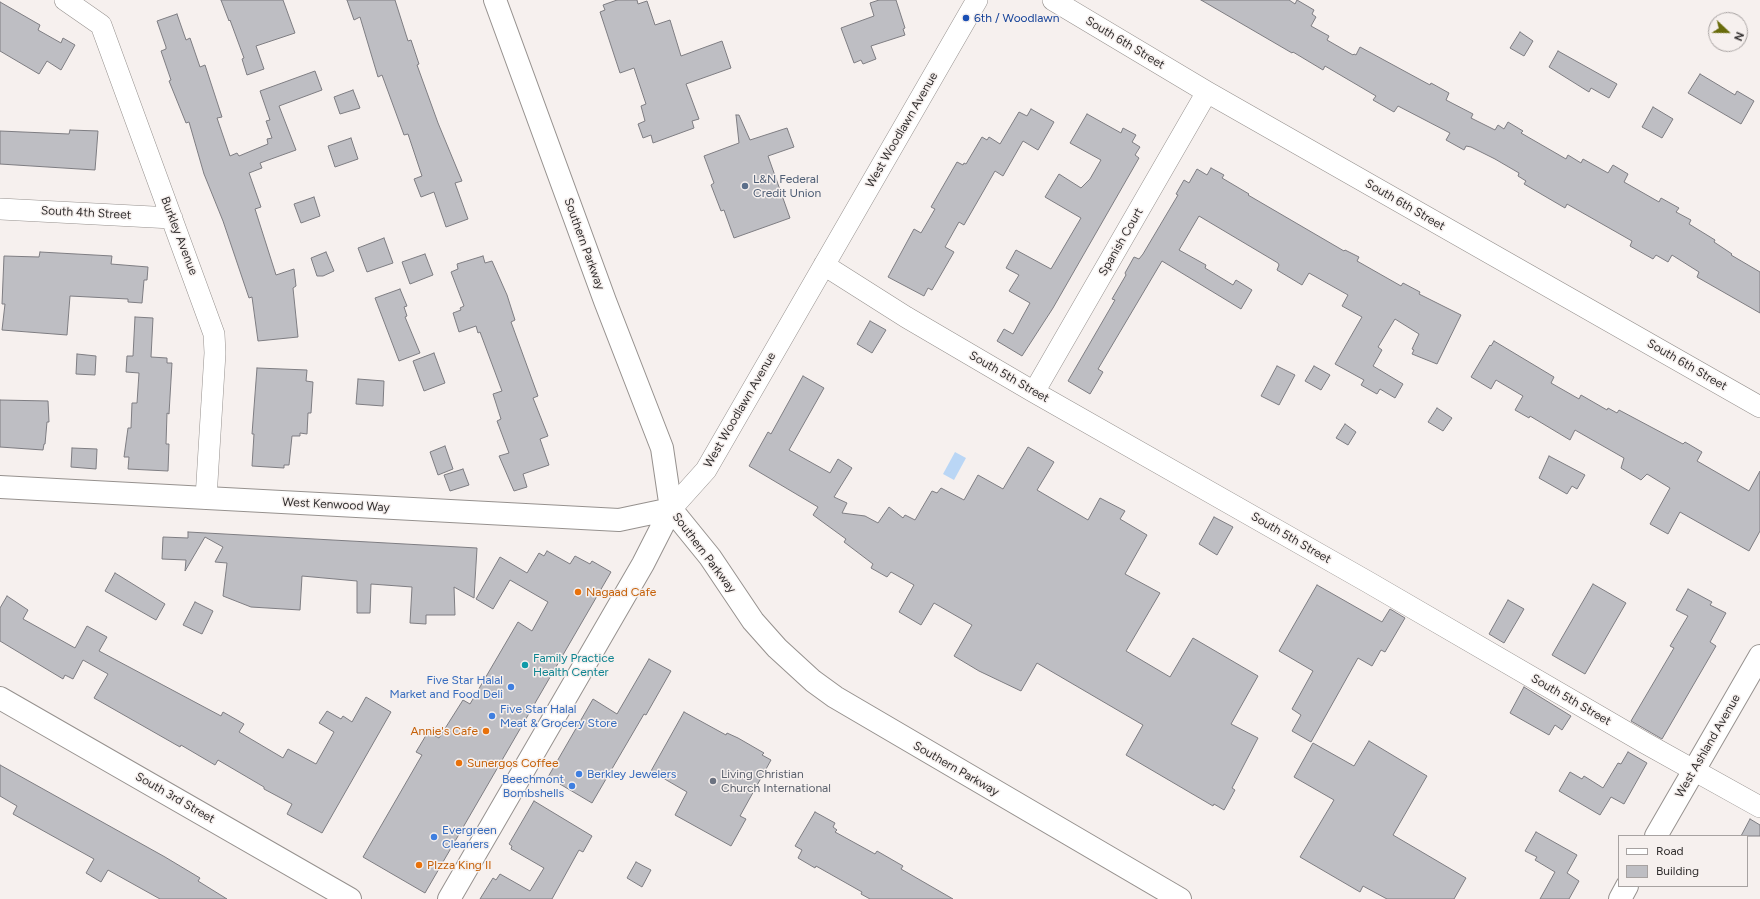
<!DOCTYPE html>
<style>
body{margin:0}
#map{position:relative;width:1760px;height:899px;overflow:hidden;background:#f6f0ee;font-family:Figtree,sans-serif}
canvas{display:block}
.legend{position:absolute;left:1618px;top:835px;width:130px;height:52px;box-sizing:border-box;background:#f6f0ee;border:1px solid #a7a2a1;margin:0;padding:5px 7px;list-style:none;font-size:12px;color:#312e2e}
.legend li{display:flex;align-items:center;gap:8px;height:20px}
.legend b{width:20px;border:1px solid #a7a2a1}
.north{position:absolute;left:1708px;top:12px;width:40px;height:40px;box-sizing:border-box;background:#f6f0ee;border:1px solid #a7a2a1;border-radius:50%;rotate:112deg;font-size:11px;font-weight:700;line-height:16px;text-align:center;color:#312e2e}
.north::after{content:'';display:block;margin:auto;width:14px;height:18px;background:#686b0b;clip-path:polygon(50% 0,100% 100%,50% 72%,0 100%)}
</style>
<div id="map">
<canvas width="1760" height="899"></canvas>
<ul class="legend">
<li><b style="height:5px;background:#fff"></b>Road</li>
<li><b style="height:11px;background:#bebec3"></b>Building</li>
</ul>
<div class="north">N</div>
</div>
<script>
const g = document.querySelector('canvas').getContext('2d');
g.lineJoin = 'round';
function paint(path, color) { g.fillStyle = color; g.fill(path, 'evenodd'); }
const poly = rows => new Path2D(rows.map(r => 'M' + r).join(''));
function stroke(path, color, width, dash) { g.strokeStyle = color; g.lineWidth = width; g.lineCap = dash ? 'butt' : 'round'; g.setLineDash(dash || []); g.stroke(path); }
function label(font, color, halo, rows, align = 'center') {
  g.font = font + ' Figtree,sans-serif'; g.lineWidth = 3; g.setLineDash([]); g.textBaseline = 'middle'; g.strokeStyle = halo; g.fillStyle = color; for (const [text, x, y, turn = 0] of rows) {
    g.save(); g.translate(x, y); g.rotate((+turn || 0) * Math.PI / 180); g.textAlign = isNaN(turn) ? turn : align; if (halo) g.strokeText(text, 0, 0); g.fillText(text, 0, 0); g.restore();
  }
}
paint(poly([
 [955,452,966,458,954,480,943,474]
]), '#bad6f5');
const building = poly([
 [221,0,283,0,295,33,256,46,264,69,247,75,242,59,244,58,230,20,229,21,221,0],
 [347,0,395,0,408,41,411,40,419,64,417,65,438,123,462,181,455,183,468,219,446,227,434,192,421,197,414,179,422,176,408,134,404,135,382,75,378,77,360,17,354,20,347,0],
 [617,0,637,0,638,4,647,1,655,25,670,20,681,56,722,41,731,68,686,84,699,119,692,121,694,128,653,143,651,135,643,138,638,124,645,121,641,106,646,104,634,68,620,73,600,12,605,10,603,5,617,0],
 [879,0,896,0,905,28,903,29,905,35,871,46,876,59,863,64,861,60,854,63,841,28,874,16,870,3,879,0],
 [1201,0,1289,0,1295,4,1297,0,1314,10,1312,14,1316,17,1311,26,1329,36,1327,40,1353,55,1354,54,1356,55,1360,47,1430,85,1431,83,1449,93,1446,100,1473,114,1471,118,1495,130,1498,125,1504,129,1508,122,1523,131,1521,133,1566,159,1568,155,1581,163,1583,159,1608,173,1613,165,1628,174,1624,182,1659,202,1661,198,1679,208,1676,212,1691,220,1689,224,1715,240,1714,242,1732,254,1731,255,1760,272,1760,313,1697,277,1699,272,1672,255,1668,262,1656,255,1653,259,1630,246,1632,241,1567,204,1565,208,1524,184,1526,181,1518,176,1519,173,1495,159,1471,147,1466,146,1464,150,1446,140,1450,133,1398,106,1394,112,1373,100,1376,96,1325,66,1323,70,1293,52,1292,53,1201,0],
 [0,2,40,25,38,30,61,43,63,38,75,45,61,70,47,61,39,74,0,51,0,2],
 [177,14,186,40,190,38,200,67,205,65,222,117,217,118,230,156,237,153,239,156,268,144,267,139,272,138,266,121,270,120,260,91,315,71,322,90,279,106,296,150,260,163,262,168,249,173,261,207,255,209,276,275,294,269,296,286,293,288,298,337,258,341,252,297,249,298,223,221,204,174,189,122,186,123,169,81,171,80,161,51,166,49,166,47,157,21,177,14],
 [1520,32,1533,41,1524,56,1510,48,1520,32],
 [1558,51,1617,84,1609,98,1591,88,1589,92,1549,67,1558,51],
 [1700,74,1735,95,1737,91,1754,101,1741,124,1688,93,1700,74],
 [353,90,360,108,340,114,334,97,353,90],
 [1653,107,1673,119,1662,138,1642,127,1653,107],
 [1031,109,1054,122,1038,150,1023,141,1003,176,995,171,964,225,959,222,945,247,954,252,932,290,928,288,924,296,888,277,914,229,921,233,935,209,931,207,957,162,963,165,964,163,966,164,982,137,987,140,989,137,1000,144,1019,112,1027,116,1031,109],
 [1087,114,1121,133,1123,128,1136,135,1132,142,1140,147,1135,155,1139,158,1053,308,1022,356,997,341,1004,329,1013,334,1030,303,1009,291,1019,275,1006,268,1016,250,1051,269,1081,218,1045,197,1059,174,1081,188,1090,179,1101,160,1070,143,1087,114],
 [736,115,739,115,750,140,787,128,794,147,768,156,790,218,734,238,724,210,721,211,711,185,714,183,704,156,739,143,736,115],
 [70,130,98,131,95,170,0,164,0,131,69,134,70,130],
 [351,138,358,159,335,167,328,146,351,138],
 [1211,168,1224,175,1222,178,1249,194,1248,195,1344,251,1345,250,1359,257,1357,261,1401,286,1403,283,1420,292,1419,294,1461,315,1437,364,1412,354,1414,350,1412,349,1419,334,1395,319,1378,347,1382,350,1373,366,1403,384,1395,398,1380,389,1377,394,1361,385,1364,380,1335,364,1362,317,1342,306,1348,295,1309,273,1302,285,1277,270,1279,265,1278,263,1199,216,1179,250,1206,265,1205,268,1233,285,1236,280,1252,290,1241,309,1162,261,1098,369,1103,372,1090,394,1068,381,1115,300,1112,299,1126,275,1125,273,1134,257,1139,259,1143,254,1178,195,1176,194,1184,180,1189,183,1197,169,1207,175,1211,168],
 [314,197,320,216,301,223,294,204,314,197],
 [384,238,393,263,367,272,358,248,384,238],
 [40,252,112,256,111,264,148,267,147,280,144,280,142,303,128,302,128,299,70,296,67,335,2,330,5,304,2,304,4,256,39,257,40,252],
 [326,252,334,271,323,276,317,276,311,258,326,252],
 [425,254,433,275,410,284,402,262,425,254],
 [483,256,485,263,492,261,507,295,515,320,511,322,538,396,533,398,548,436,540,439,549,465,523,474,527,487,514,491,499,456,509,453,497,421,501,419,493,394,502,391,480,332,478,333,476,326,459,332,453,313,461,310,460,308,464,306,451,272,458,269,457,264,483,256],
 [400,289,407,306,404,307,407,316,405,317,420,353,399,361,375,298,400,289],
 [135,317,153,318,151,357,167,358,167,363,172,363,169,414,167,413,166,444,169,444,168,471,128,469,129,457,124,457,128,428,131,428,132,403,137,403,139,373,126,372,127,356,133,356,135,317],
 [870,321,886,330,872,353,857,344,870,321],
 [1494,341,1554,377,1551,383,1579,399,1581,395,1607,410,1608,408,1617,413,1619,410,1683,444,1685,442,1702,452,1697,461,1749,491,1760,471,1760,531,1749,551,1680,512,1668,534,1650,524,1670,488,1647,474,1641,480,1621,468,1624,458,1575,430,1570,440,1530,416,1529,418,1515,410,1523,396,1496,380,1491,389,1471,377,1490,345,1491,346,1494,341],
 [434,353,445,383,424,391,413,361,434,353],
 [77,354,96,356,95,375,76,374,77,354],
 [1277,366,1295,375,1279,405,1261,396,1277,366],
 [1314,366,1330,375,1321,390,1305,381,1314,366],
 [257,368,307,370,306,381,313,382,311,413,308,413,307,434,300,433,300,436,292,436,289,465,284,465,284,468,252,466,254,434,252,434,257,368],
 [803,376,824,388,789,450,830,473,838,459,852,468,834,497,847,503,842,513,865,516,878,523,889,507,903,518,905,515,915,520,932,491,937,493,941,488,964,500,978,475,1003,489,1028,447,1054,462,1037,490,1088,520,1100,498,1125,511,1120,519,1147,535,1125,574,1160,593,1126,651,1170,677,1193,638,1258,676,1231,724,1258,738,1232,788,1235,790,1224,810,1214,804,1213,806,1126,755,1143,725,1037,663,1021,691,979,671,954,656,972,625,934,603,921,625,899,612,914,585,891,572,887,577,871,568,873,564,844,542,846,539,813,515,818,507,749,466,768,432,771,434,803,376],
 [358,379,384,381,383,406,356,404,358,379],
 [0,400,48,401,49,422,47,422,45,444,44,444,43,450,0,447,0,400],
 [1437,408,1452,418,1443,431,1428,422,1437,408],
 [1345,424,1356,432,1348,445,1336,438,1345,424],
 [445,446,453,469,438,475,430,452,445,446],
 [72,448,97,449,96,469,71,467,72,448],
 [1549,456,1585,475,1577,489,1572,486,1567,494,1539,478,1549,456],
 [463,469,469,485,450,491,444,475,463,469],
 [1214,517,1233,527,1217,555,1199,544,1214,517],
 [188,532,477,548,474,598,454,587,455,615,426,615,426,624,410,623,412,587,371,584,370,613,357,613,357,581,302,576,300,610,251,607,223,596,227,563,215,562,223,547,205,537,185,571,186,560,162,559,163,537,188,538,188,532],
 [547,551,570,564,575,556,590,564,592,561,611,572,425,893,363,857,422,755,416,752,428,732,439,738,463,700,470,704,518,622,532,631,548,602,510,580,493,609,476,599,500,557,527,573,539,553,544,556,547,551],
 [115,573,165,604,156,620,105,591,115,573],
 [1593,584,1626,603,1585,674,1552,655,1593,584],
 [1317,585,1382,622,1390,609,1405,618,1385,652,1381,650,1372,666,1358,658,1311,742,1292,731,1301,715,1292,709,1313,671,1279,651,1317,585],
 [1688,589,1712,602,1710,605,1726,613,1710,642,1716,646,1662,739,1631,721,1674,648,1670,646,1688,616,1676,610,1688,589],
 [7,596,28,610,23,619,75,648,87,626,107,637,99,651,221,716,223,712,244,724,239,732,283,758,288,749,316,764,334,732,319,723,327,711,341,719,343,716,352,722,366,697,391,712,322,833,287,814,292,804,264,789,264,787,218,760,215,765,181,745,180,747,94,698,108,674,83,660,73,679,65,675,63,679,0,641,0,608,7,596],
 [1508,600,1524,609,1504,643,1489,634,1508,600],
 [195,602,213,611,202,634,183,625,195,602],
 [649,659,671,671,646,715,644,714,592,803,548,777,593,699,617,714,649,659],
 [1524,687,1571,716,1562,730,1555,725,1549,735,1510,713,1524,687],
 [684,712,726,735,727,733,738,738,764,753,762,755,771,760,740,816,746,819,731,846,675,815,687,792,651,771,684,712],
 [1369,741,1427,776,1393,835,1466,878,1454,899,1387,899,1363,886,1360,892,1300,857,1334,800,1294,777,1313,743,1354,766,1369,741],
 [1628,752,1647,763,1624,804,1611,797,1600,815,1559,791,1570,772,1582,779,1584,776,1603,788,1618,763,1621,764,1628,752],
 [0,765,165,857,200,878,198,881,227,899,160,899,108,870,101,882,86,873,94,859,13,814,17,806,0,796,0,765],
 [534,801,592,836,583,852,579,850,552,899,480,899,493,878,496,880,500,874,530,891,544,868,511,849,512,846,509,844,534,801],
 [815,812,835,823,833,827,837,830,835,832,875,854,877,851,903,866,901,869,953,899,870,899,861,894,862,892,816,866,815,868,798,858,802,850,795,846,815,812],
 [1750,819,1760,825,1760,836,1741,836,1750,819],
 [1536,832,1577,855,1567,873,1579,881,1569,899,1540,899,1555,872,1535,860,1537,857,1525,851,1536,832],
 [636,862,651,870,642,887,627,878,636,862]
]);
paint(building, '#bebec3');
stroke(building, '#7e7d82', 1);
const street = poly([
 [65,0,101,25,214,334,215,353,206,498],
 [1053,0,1207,92,1760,407],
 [0,209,172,218],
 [824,265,906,317,1034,392,1368,582,1645,743,1760,807],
 [1034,392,1207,92],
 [671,509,706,470,977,0]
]);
const secondary = poly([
 [495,0,605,301,662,448,671,509,710,557,753,621,777,648,813,681,835,697,1180,899],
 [0,487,619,520,671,509],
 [0,698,350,899],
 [1656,836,1760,656],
 [449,899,643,564,671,509],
 [1620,899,1627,886]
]);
stroke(street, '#96918e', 22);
stroke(secondary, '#96918e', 24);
stroke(street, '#fff', 21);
stroke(secondary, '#fff', 22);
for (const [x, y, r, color] of [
 [966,18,4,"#1a4fb4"],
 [745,186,4,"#5c6f8a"],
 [578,592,4,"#e8710a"],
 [525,665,4,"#0f9aa8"],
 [511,687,4,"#3f7fe0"],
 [492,716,4,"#3f7fe0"],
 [486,731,4,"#e8710a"],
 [459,763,4,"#e8710a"],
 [579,774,4,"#3f7fe0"],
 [713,781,4,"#6b7280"],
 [572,786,4,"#3f7fe0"],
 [434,837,4,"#3f7fe0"],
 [419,865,4,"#e8710a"]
]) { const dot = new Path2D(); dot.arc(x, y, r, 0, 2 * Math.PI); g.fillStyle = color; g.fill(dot); stroke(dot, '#f6f0ee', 1.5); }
label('12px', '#164399', '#f6f0ee', [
 ["6th / Woodlawn",974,18]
], 'left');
label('12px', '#312e2e', '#f6f0ee', [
 ["South 6th Street",1125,43,31],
 ["West Woodlawn Avenue",902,130,-60],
 ["South 6th Street",1405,205,30],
 ["South 4th Street",86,213,3],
 ["Burkley Avenue",179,236,69],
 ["Spanish Court",1121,242,-60],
 ["Southern Parkway",584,244,70],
 ["South 6th Street",1687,365,30],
 ["South 5th Street",1009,377,30],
 ["West Woodlawn Avenue",740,410,-60],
 ["West Kenwood Way",336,505,3],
 ["South 5th Street",1291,538,30],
 ["Southern Parkway",704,553,53],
 ["South 5th Street",1571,700,30],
 ["West Ashland Avenue",1708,746,-60],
 ["Southern Parkway",956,769,30],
 ["South 3rd Street",175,798,30]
]);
label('12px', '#4e5e75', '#f6f0ee', [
 ["L&N Federal",753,179],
 ["Credit Union",753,193]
], 'left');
label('12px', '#c56008', '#f6f0ee', [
 ["Nagaad Cafe",586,592],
 ["Annie's Cafe",478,731,"right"],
 ["Sunergos Coffee",467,763],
 ["PIzza King II",427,865]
], 'left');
label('12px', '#0d838f', '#f6f0ee', [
 ["Family Practice",533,658],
 ["Health Center",533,672]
], 'left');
label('12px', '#366cbe', '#f6f0ee', [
 ["Five Star Halal",503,680,"right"],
 ["Market and Food Deli",503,694,"right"],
 ["Five Star Halal",500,709],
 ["Meat & Grocery Store",500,723],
 ["Berkley Jewelers",587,774],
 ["Beechmont",564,779,"right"],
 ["Bombshells",564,793,"right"],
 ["Evergreen",442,830],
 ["Cleaners",442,844]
], 'left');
label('12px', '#5b616d', '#f6f0ee', [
 ["Living Christian",721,774],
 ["Church International",721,788]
], 'left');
</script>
